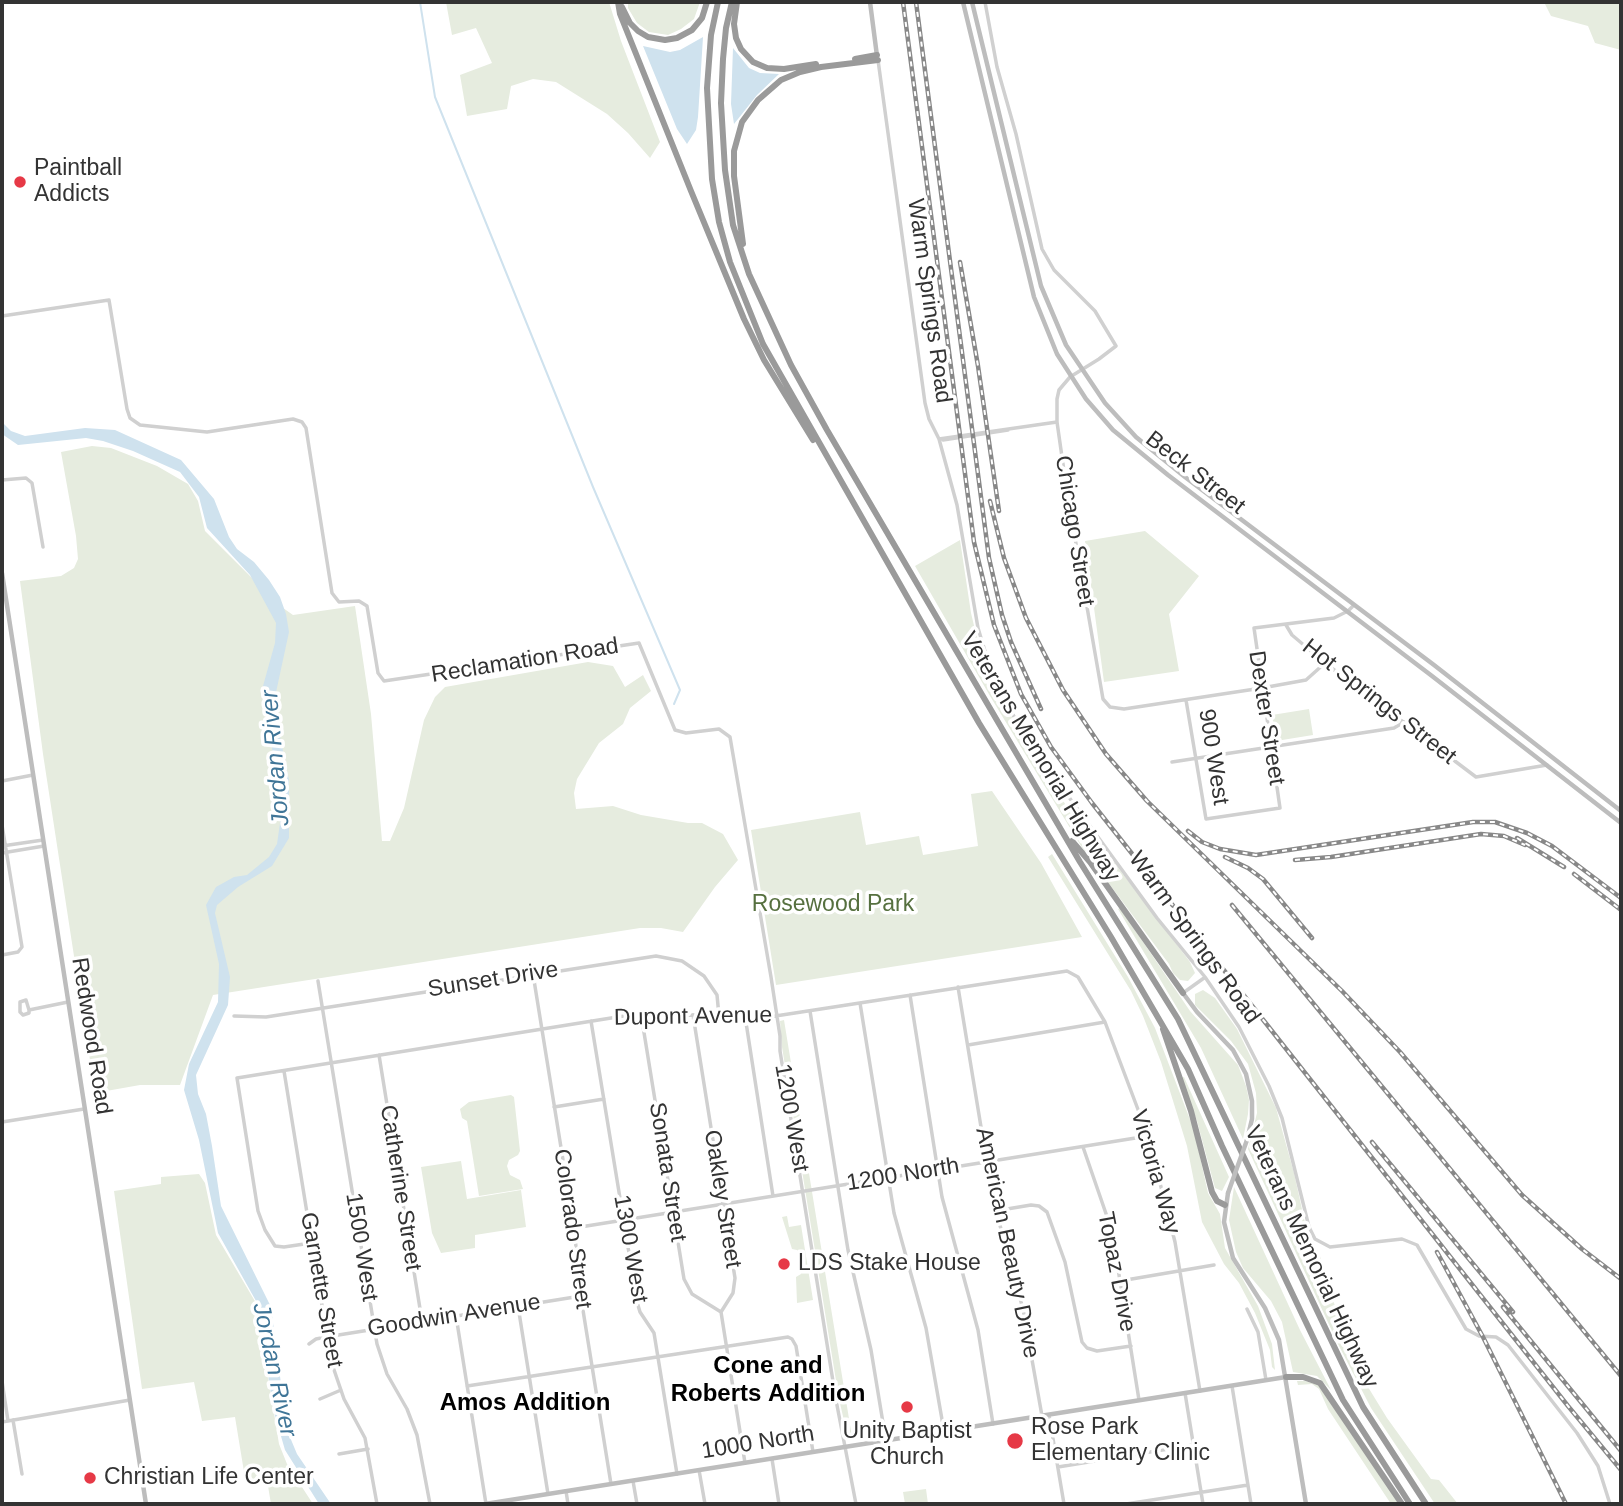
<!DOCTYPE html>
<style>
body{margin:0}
#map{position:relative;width:1623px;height:1506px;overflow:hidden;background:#fff;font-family:Arial,sans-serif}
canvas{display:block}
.frame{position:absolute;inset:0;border:4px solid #333;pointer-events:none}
</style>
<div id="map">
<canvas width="1623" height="1506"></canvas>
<div class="frame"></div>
</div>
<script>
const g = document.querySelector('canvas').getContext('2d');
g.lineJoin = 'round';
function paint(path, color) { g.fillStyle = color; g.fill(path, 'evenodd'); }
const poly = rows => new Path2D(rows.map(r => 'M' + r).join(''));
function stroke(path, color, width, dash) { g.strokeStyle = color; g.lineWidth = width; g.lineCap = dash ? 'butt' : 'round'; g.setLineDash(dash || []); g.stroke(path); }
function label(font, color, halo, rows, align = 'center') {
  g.font = font + ' Arial,sans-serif'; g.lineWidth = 7; g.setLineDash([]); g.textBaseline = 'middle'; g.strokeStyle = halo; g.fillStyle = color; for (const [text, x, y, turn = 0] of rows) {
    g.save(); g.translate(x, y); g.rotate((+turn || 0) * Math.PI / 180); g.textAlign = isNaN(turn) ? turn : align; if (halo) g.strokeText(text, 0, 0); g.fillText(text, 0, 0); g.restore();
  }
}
paint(poly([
 [446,2,609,2,621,41,660,142,650,158,628,133,607,114,556,82,533,79,511,86,507,109,467,116,460,75,492,63,476,28,452,35],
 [628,2,700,2,694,19,681,29,668,35,649,32,637,23,628,8],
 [1544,2,1621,2,1621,50,1595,43,1588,26,1551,16],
 [92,446,111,448,157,466,188,484,198,501,205,531,252,578,266,596,293,615,355,606,371,714,382,841,390,841,404,808,424,720,435,697,445,687,588,662,613,666,625,687,643,675,651,691,630,708,623,724,599,743,577,779,574,793,576,809,613,806,641,815,688,823,702,823,723,834,738,860,715,887,683,932,661,928,640,928,213,995,180,1085,140,1085,95,1093,43,754,20,581,61,576,74,568,78,559,76,536,61,452],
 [1145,531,1199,576,1169,614,1179,671,1104,682,1085,541],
 [960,540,971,613,976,634,992,678,1005,706,1086,838,1097,840,1190,962,1195,973,1188,981,1180,980,1173,973,1169,964,1081,846,990,696,915,566],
 [1309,709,1313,735,1276,741,1272,715],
 [992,791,1041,863,1082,937,776,985,751,830,860,812,866,845,919,836,923,855,978,846,971,794],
 [1052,854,1128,977,1155,1028,1194,1130,1208,1193,1220,1214,1225,1248,1258,1306,1272,1344,1275,1370,1272,1367,1270,1350,1255,1313,1239,1283,1224,1264,1202,1222,1187,1146,1161,1062,1143,1016,1131,991,1048,857],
 [1120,908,1190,1011,1238,1065,1246,1086,1249,1100,1248,1114,1243,1139,1201,1048,1118,909],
 [1203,990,1215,998,1237,1029,1276,1108,1294,1173,1307,1232,1319,1253,1334,1303,1368,1387,1387,1418,1431,1479,1439,1480,1458,1504,1435,1504,1371,1408,1338,1344,1248,1149,1257,1113,1256,1093,1248,1064,1231,1041,1195,1005,1195,994],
 [784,1020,852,1437,848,1438,839,1399,782,1047,780,1021],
 [1184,1077,1229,1177,1222,1191,1215,1188,1197,1121,1181,1078],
 [511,1095,514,1097,520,1151,518,1155,509,1160,507,1166,510,1175,520,1180,523,1189,479,1196,467,1121,462,1118,460,1109,469,1102],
 [461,1161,467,1199,521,1190,526,1227,475,1235,475,1248,441,1253,432,1233,421,1167],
 [199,1174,205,1183,216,1235,256,1303,279,1444,287,1464,313,1504,271,1504,267,1480,246,1484,235,1417,202,1421,194,1382,142,1389,114,1191,161,1184,161,1177],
 [1234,1187,1300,1330,1331,1390,1317,1376,1293,1372,1282,1322,1271,1301,1243,1268,1236,1252,1229,1220],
 [787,1216,789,1227,801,1225,813,1300,797,1303,796,1277,801,1274,797,1250,792,1249,782,1217],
 [1297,1381,1305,1381,1318,1385,1399,1504,1391,1504,1328,1409,1319,1389,1312,1384,1298,1385],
 [926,1489,928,1504,905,1504,903,1492]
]), '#e6ecdf');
paint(poly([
 [703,37,698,117,696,130,687,144,677,129,643,46,670,52,680,50],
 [733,48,749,68,760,73,779,74,757,95,734,124,731,104],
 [2,422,11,431,25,436,85,428,115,430,181,460,214,499,229,537,237,549,254,562,269,580,280,597,286,614,289,632,275,697,277,722,289,780,289,838,272,866,238,887,217,905,215,913,230,977,228,1005,196,1075,198,1094,206,1114,212,1146,221,1206,271,1307,287,1430,297,1454,331,1504,319,1504,285,1450,274,1412,256,1301,218,1233,199,1140,184,1090,189,1064,218,1002,219,964,206,905,216,887,234,877,247,875,269,857,277,844,280,823,277,782,263,686,275,643,276,623,250,575,207,528,199,497,180,472,133,451,103,441,86,438,18,445,2,434]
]), '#cfe2ee');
stroke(poly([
 [420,2,435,97,593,487,680,690,674,704]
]), '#cfe2ee', 2);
stroke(poly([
 [985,2,997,67,1016,134,1042,249,1054,270,1095,311,1116,346,1099,359,1070,377,1059,390,1057,399,1057,422,1067,492,1103,699,1110,707,1124,709,1262,688,1306,680,1325,663],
 [878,60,925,403,929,419,939,439,957,505,978,628,991,671,1004,700,1027,738,1055,778,1157,918,1205,977,1239,1027,1269,1086,1282,1118,1309,1227,1315,1239,1330,1247,1402,1239,1417,1245,1466,1329,1479,1336,1496,1337,1508,1345,1577,1433,1598,1466,1610,1504],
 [2,316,109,300,127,409,130,418,140,425,207,432,293,419,302,422,306,428,332,593,339,602,359,601,367,606,378,673,384,681,639,643,675,730,686,733,719,729,730,737,771,977,780,1036,780,1051,836,1400,856,1504],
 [939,439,1057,422],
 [943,440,1008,430],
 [2,480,26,478,32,483,43,547],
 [1286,625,1292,635,1325,663,1476,777,1547,765],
 [1186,700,1206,819,1280,808,1254,628,1334,618,1348,611,1354,605],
 [1172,762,1394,728,1404,722],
 [2,781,33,775],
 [2,786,2,825,22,947,18,952,2,955],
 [2,846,43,840],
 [2,853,44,846],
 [533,974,574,1228,582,1304,611,1484],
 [318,981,377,1344,387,1374,407,1409,417,1435,430,1504],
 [958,987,993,1200,1023,1309,1042,1416],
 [1183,993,1204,978],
 [910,995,942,1197,978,1330,993,1424],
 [860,1003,894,1213,926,1328,944,1431],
 [29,1010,26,1000,20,1002,20,1012,23,1015,29,1013,29,1010,68,1002],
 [810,1011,848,1250,871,1350,886,1441],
 [641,1014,684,1279,692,1294,721,1312],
 [693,1015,735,1278,733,1293,721,1312,745,1463],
 [234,1016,266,1017,656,956,682,961,704,976,717,995,719,1016],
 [745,1016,773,1196],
 [591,1021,637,1302,640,1312,654,1333,677,1474],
 [968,1045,1105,1022],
 [379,1055,422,1321],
 [284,1071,331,1361,344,1399,365,1438,377,1504],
 [554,1107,604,1099],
 [2,1122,84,1109],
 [1083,1147,1112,1231,1139,1400],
 [995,1211,1031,1205,1039,1206,1047,1212,1065,1262,1082,1342,1087,1348,1097,1351,1131,1346],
 [574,1228,1148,1136],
 [311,1243,284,1247,275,1246,265,1230,258,1211,237,1078,636,1014,769,1017,1067,971,1078,977,1105,1022,1148,1136,1175,1242,1200,1391],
 [1120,1281,1214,1265],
 [518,1306,548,1494],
 [1247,1309,1258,1332,1266,1380],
 [456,1316,486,1504],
 [309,1344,316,1339,326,1337,581,1296],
 [2,1381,8,1421],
 [467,1386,788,1337,792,1339,796,1346,813,1452],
 [1232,1386,1251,1504],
 [1185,1393,1203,1504],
 [320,1399,341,1390],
 [1049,1415,1064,1504],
 [13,1420,22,1474],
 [2,1422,130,1400],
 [339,1454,368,1449],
 [772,1459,779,1504],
 [1058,1467,1193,1445],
 [699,1470,705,1504],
 [633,1481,637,1504],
 [566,1491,568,1504],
 [1126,1504,1248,1485]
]), '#d0d0d0', 3.5);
stroke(poly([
 [870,2,877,56],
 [963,2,1034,297,1057,354,1086,399,1113,430,1168,475,1432,676,1621,823],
 [972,2,1041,286,1066,345,1105,403,1136,437,1185,477,1434,665,1621,811],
 [2,573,146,1504],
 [1183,993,1197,1012,1233,1050,1246,1074,1252,1101,1252,1119,1247,1140],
 [1228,1193,1224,1222,1233,1258,1265,1308,1279,1340,1306,1504],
 [485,1504,1286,1377]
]), '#bdbdbd', 4.5);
stroke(poly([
 [618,2,620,14,691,191,744,319,764,360,813,440],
 [718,2,711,35,707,88,712,179,719,222,730,262,763,344,979,723,1111,937,1188,1069,1222,1146,1343,1400,1410,1504],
 [732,2,726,28,723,59,721,103,725,170,733,225,749,274,791,365,827,430,1080,862,1178,1019,1363,1407,1426,1504],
 [737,2,734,24,736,38,741,49,753,62,767,68,784,69,816,64],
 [622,7,630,23,638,31,648,37,665,40,677,38,692,30,702,18,707,2],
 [855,59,877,55],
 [743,244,734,176,734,151,742,122,758,100,781,80,800,72,821,67,878,60],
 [1072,841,1090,862,1183,993],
 [1163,1029,1191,1111,1212,1192,1217,1201,1225,1205],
 [1286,1377,1303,1377,1320,1383,1402,1504]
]), '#9a9a9a', 6);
const rail = poly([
 [903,2,974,542,994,625,1021,694,1051,747,1092,803,1568,1406,1621,1470],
 [916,2,989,558,1002,615,1011,642,1041,709],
 [960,262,978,366,999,511],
 [990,501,1004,558,1026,618,1063,690,1106,754,1147,801,1342,991,1400,1052,1522,1195,1582,1249,1621,1279],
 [1188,831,1202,842,1220,849,1256,855,1473,822,1495,822,1527,833,1552,846,1621,898],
 [1517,838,1564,867],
 [1225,857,1248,868,1263,879,1312,938],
 [1295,860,1331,857,1481,834,1504,836,1525,845],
 [1574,874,1621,910],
 [1232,905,1621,1376],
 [1372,1142,1513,1312],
 [1437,1252,1483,1337,1566,1504],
 [1503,1307,1621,1451]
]);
stroke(rail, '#888', 4.5);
stroke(rail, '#fff', 2, [5]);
stroke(poly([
 [1228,1193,1247,1140]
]), '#bdbdbd', 4.5);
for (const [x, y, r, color] of [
 [20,182,7,"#e63946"],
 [784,1264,7,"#e63946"],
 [907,1407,7,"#e63946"],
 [1015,1441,9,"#e63946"],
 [90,1478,7,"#e63946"]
]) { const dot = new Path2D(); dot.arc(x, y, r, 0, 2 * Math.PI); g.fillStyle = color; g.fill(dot); stroke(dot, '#fff', 2.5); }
label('23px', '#333', '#fff', [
 ["Paintball",34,169],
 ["Addicts",34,195],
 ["LDS Stake House",798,1264],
 ["Rose Park",1031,1428],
 ["Elementary Clinic",1031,1454],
 ["Unity Baptist",907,1432,"center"],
 ["Church",907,1458,"center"],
 ["Christian Life Center",104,1478]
], 'left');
label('23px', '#333', '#fff', [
 ["Warm Springs Road",929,301,82],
 ["Beck Street",1195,473,38],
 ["Chicago Street",1074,531,81],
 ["Reclamation Road",525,661,-9],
 ["Hot Springs Street",1379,702,38],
 ["Dexter Street",1266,718,81],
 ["Veterans Memorial Highway",1040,757,59],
 ["900 West",1213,757,81],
 ["Warm Springs Road",1194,938,54],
 ["Sunset Drive",493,980,-9],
 ["Dupont Avenue",693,1017,-1],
 ["Redwood Road",91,1036,81],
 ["1200 West",791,1118,80],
 ["Sonata Street",667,1172,81],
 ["Victoria Way",1155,1172,74],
 ["1200 North",903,1175,-9],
 ["Catherine Street",400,1188,81],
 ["Oakley Street",722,1199,81],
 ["Colorado Street",572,1229,82],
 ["American Beauty Drive",1007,1243,78],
 ["1500 West",361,1247,81],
 ["1300 West",630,1249,80],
 ["Veterans Memorial Highway",1311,1257,65],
 ["Topaz Drive",1116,1272,79],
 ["Garnette Street",321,1290,80],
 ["Goodwin Avenue",454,1316,-9],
 ["1000 North",758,1443,-9]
]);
label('23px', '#56703f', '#fff', [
 ["Rosewood Park",833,905]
]);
label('italic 24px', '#3f7597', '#fff', [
 ["Jordan River",276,758,-95],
 ["Jordan River",274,1370,78]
]);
label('bold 24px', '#000', '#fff', [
 ["Cone and",768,1366],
 ["Roberts Addition",768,1394],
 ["Amos Addition",525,1403]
]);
</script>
